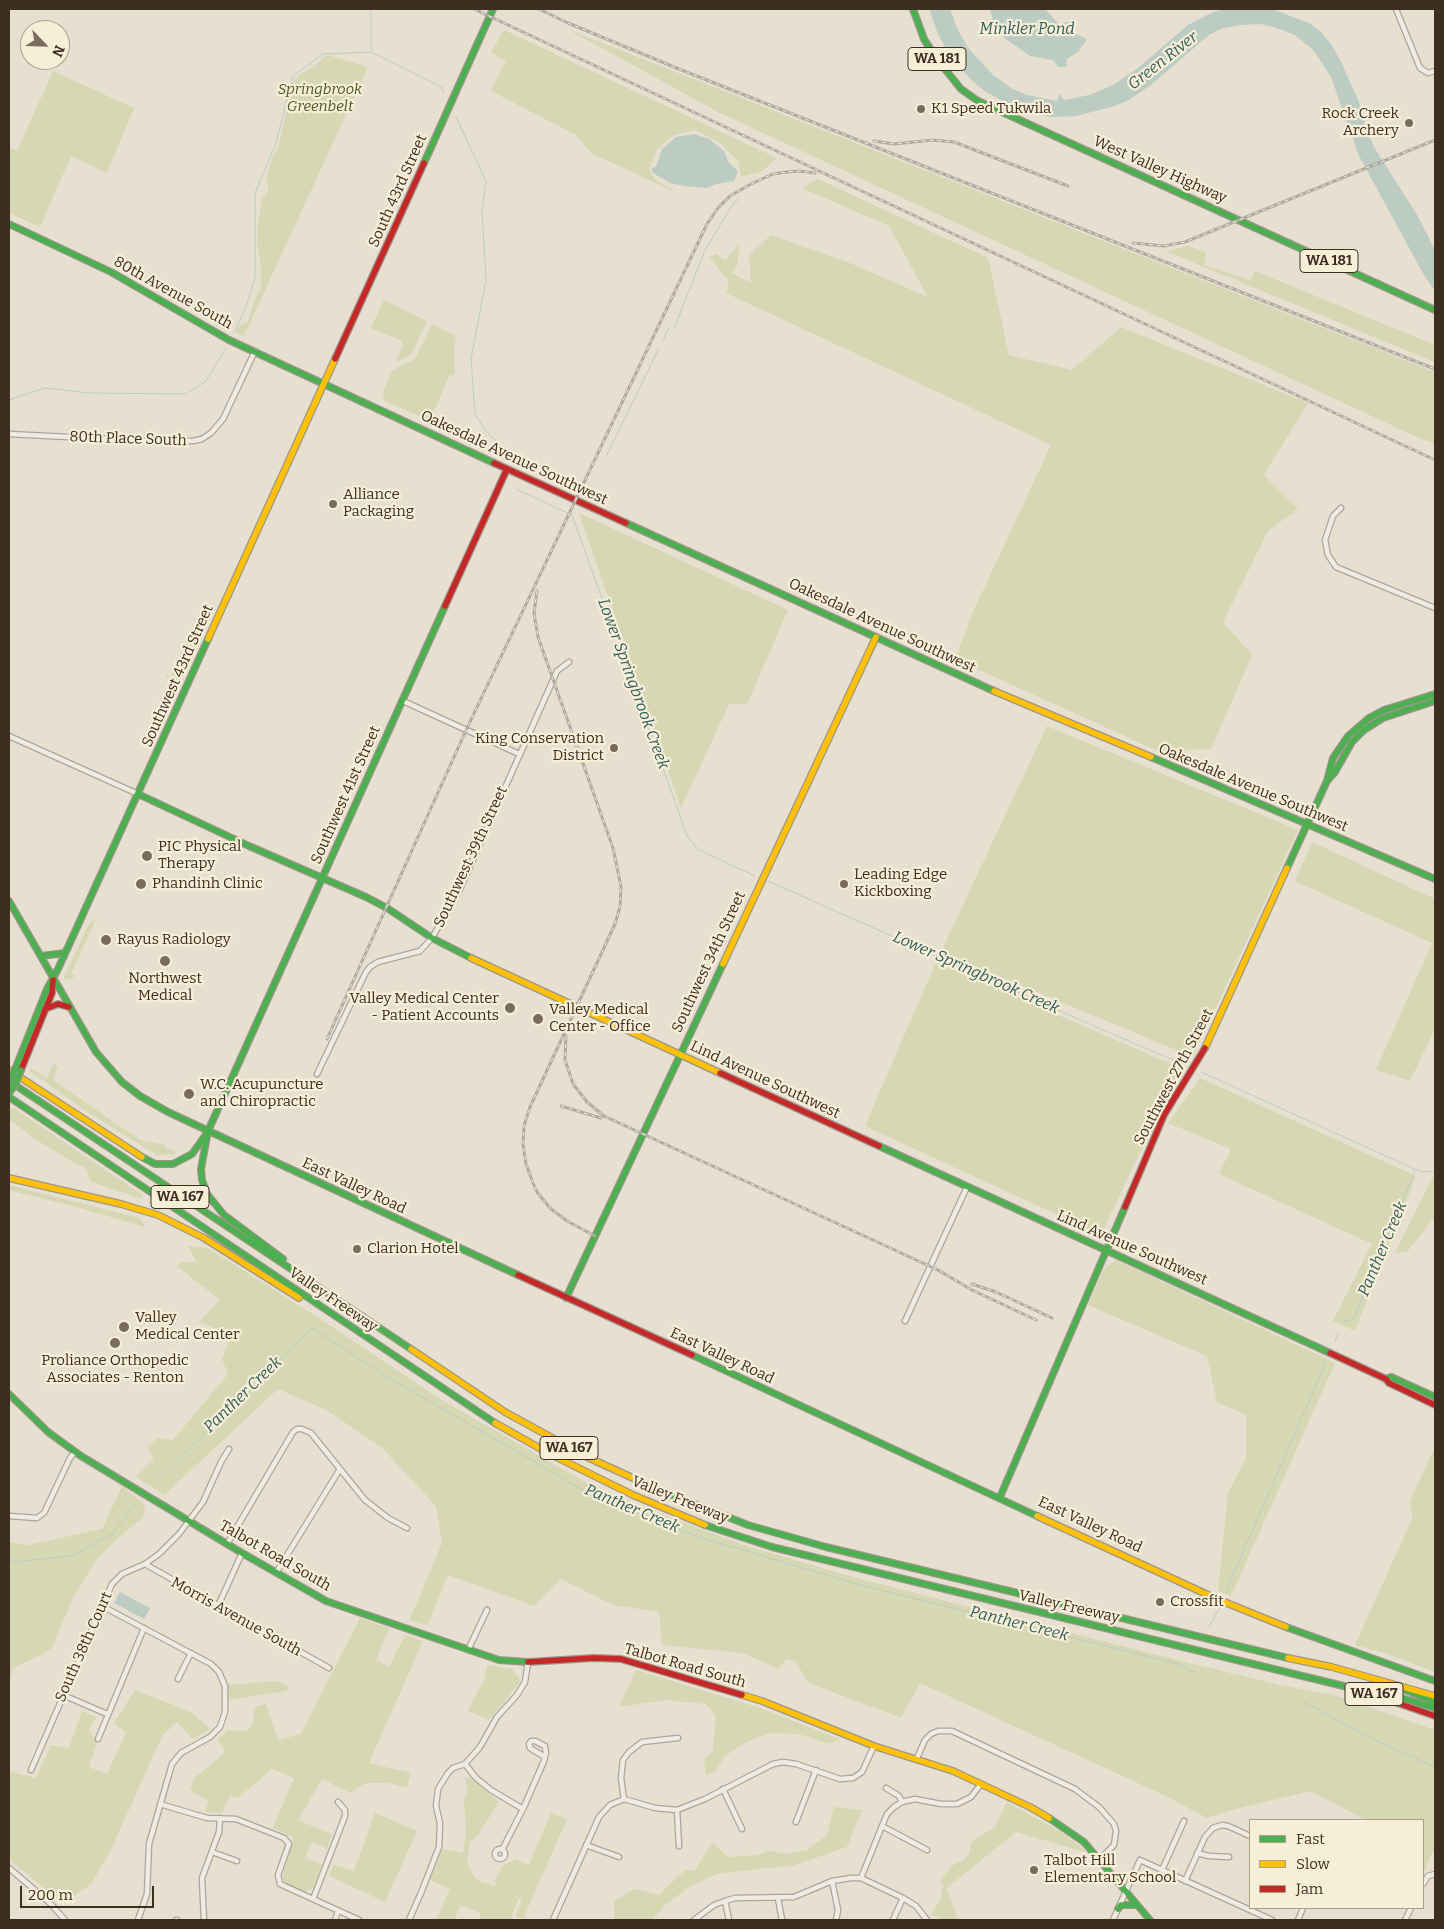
<!DOCTYPE html>
<style>
body{margin:0}
#map{position:relative;width:1444px;height:1929px;overflow:hidden;background:#e7e0d1;font-family:Bitter,serif}
canvas{display:block}
.frame{position:absolute;inset:0;border:10px solid #3d2e20;pointer-events:none}
.legend{position:absolute;left:1249px;top:1819px;width:175px;height:90px;box-sizing:border-box;background:#f7eed8;border:1px solid #ada18e;margin:0;padding:6px 9px;list-style:none;font-size:15px;color:#3d2e20}
.legend li{display:flex;align-items:center;gap:10px;height:25px}
.legend b{width:25px;border:1px solid #ada18e}
.north{position:absolute;left:20px;top:20px;width:50px;height:50px;box-sizing:border-box;background:#f7eed8;border:1px solid #ada18e;border-radius:50%;rotate:114deg;font-size:14px;font-weight:700;line-height:20px;text-align:center;color:#3d2e20}
.north::after{content:'';display:block;margin:auto;width:18px;height:22px;background:#786c5e;clip-path:polygon(50% 0,100% 100%,50% 72%,0 100%)}
.scale{position:absolute;left:20px;top:1886px;width:134px;height:22px;box-sizing:border-box;border:2px solid #3d2e20;border-top:0;padding-left:6px;font-size:15px;line-height:18px;white-space:nowrap;color:#3d2e20;-webkit-text-stroke:4px #f7eed8;paint-order:stroke}
</style>
<div id="map">
<canvas width="1444" height="1929"></canvas>
<div class="frame"></div>
<ul class="legend">
<li><b style="height:6px;background:#4caf50"></b>Fast</li>
<li><b style="height:6px;background:#ffc107"></b>Slow</li>
<li><b style="height:6px;background:#c62828"></b>Jam</li>
</ul>
<div class="north">N</div>
<div class="scale">200 m</div>
</div>
<script>
const g = document.querySelector('canvas').getContext('2d');
g.lineJoin = 'round';
function paint(path, color) { g.fillStyle = color; g.fill(path, 'evenodd'); }
const poly = rows => new Path2D(rows.map(r => 'M' + r).join(''));
function stroke(path, color, width, dash) { g.strokeStyle = color; g.lineWidth = width; g.lineCap = dash ? 'butt' : 'round'; g.setLineDash(dash || []); g.stroke(path); }
function label(font, color, halo, rows, align = 'center') {
  g.font = font + ' Bitter,serif'; g.lineWidth = 4.5; g.setLineDash([]); g.textBaseline = 'middle'; g.strokeStyle = halo; g.fillStyle = color; for (const [text, x, y, turn = 0] of rows) {
    g.save(); g.translate(x, y); g.rotate((+turn || 0) * Math.PI / 180); g.textAlign = isNaN(turn) ? turn : align; if (halo) g.strokeText(text, 0, 0); g.fillText(text, 0, 0); g.restore();
  }
}
paint(poly([
 [567,29,1435,372,1435,443,1421,439,718,112],
 [504,30,777,158,761,172,741,177,738,161,720,143,695,130,672,136,657,150,649,170,655,179,679,194,591,153,576,135,491,91,506,61,491,52],
 [327,55,368,67,244,336,235,332,238,327,248,321,255,299,261,287,261,265,257,244,258,223,262,199,269,190,266,178,273,156,279,146,292,83,299,75,313,67],
 [53,71,134,108,107,173,71,156,40,227,9,213,9,147,17,151],
 [818,179,988,258,1009,355,1072,370,1121,327,1308,403,1264,475,1298,509,1268,531,1223,622,1252,655,1211,749,1158,751,955,659,973,612,1051,445,726,293,729,281,709,257,717,254,725,261,740,243,737,266,732,273,751,283,749,255,771,235,850,263,928,297,889,226,802,188],
 [1188,246,1206,253,1204,265,1251,280,1255,271,1435,345,1435,362,1165,251],
 [384,300,427,321,411,355,396,362,403,345,402,341,371,328],
 [432,324,456,336,454,351,455,374,449,376,430,421,383,400,384,390,392,371,415,359],
 [579,513,788,610,747,704,729,704,681,808],
 [191,624,203,632,195,649,189,658,179,683,175,682,166,677,167,675,171,676,194,628],
 [1047,726,1298,830,1193,1057,941,952],
 [1312,842,1435,899,1435,1029,1410,1081,1376,1070,1432,943,1295,881],
 [93,920,99,922,95,922,71,973,75,975,73,978,64,980,64,977,89,924],
 [936,962,1180,1068,1101,1235,865,1126],
 [53,1064,58,1066,53,1080,140,1140,165,1145,165,1148,174,1150,175,1154,157,1155,84,1110,30,1071,31,1068,47,1078],
 [1200,1078,1416,1176,1355,1331,1333,1321,1372,1244,1219,1174,1231,1149,1168,1123],
 [12,1107,144,1196,140,1198,91,1182,85,1167,76,1164,35,1139,9,1119,9,1112],
 [1435,1177,1435,1216,1407,1252,1395,1253,1432,1178],
 [9,1185,140,1218,145,1227,73,1206,9,1190],
 [188,1246,208,1248,317,1317,445,1402,601,1491,740,1544,856,1578,1185,1662,1280,1685,1334,1695,1435,1730,1435,1847,1423,1873,1423,1820,1366,1820,1310,1791,1228,1811,1207,1818,1166,1796,920,1683,901,1718,809,1683,795,1661,787,1659,778,1669,743,1653,662,1645,659,1612,613,1605,561,1579,534,1606,448,1575,428,1625,409,1621,442,1543,436,1506,382,1448,328,1411,278,1389,164,1495,136,1477,154,1459,147,1448,157,1438,173,1440,228,1374,222,1359,231,1335,199,1322,220,1300,178,1267,179,1262,197,1262],
 [1116,1260,1335,1363,1231,1596,1218,1591,1228,1493,1246,1459,1246,1415,1217,1402,1207,1356,1088,1305,1104,1269],
 [1435,1447,1435,1672,1384,1653,1355,1645,1412,1519,1410,1501],
 [122,1486,145,1505,143,1518,120,1536,98,1557,73,1598,52,1648,41,1655,13,1668,9,1682,9,1542,28,1545,102,1529],
 [360,1618,389,1628,376,1660,389,1667,405,1635,423,1641,369,1763,411,1773,407,1788,389,1783,366,1783,350,1793,322,1779,298,1820,332,1834,327,1849,312,1841,305,1858,322,1864,313,1888,305,1892,286,1885,282,1878,294,1838,273,1828,294,1778,272,1769,238,1798,230,1795,222,1813,205,1812,209,1801,190,1790,194,1778,226,1752,217,1740,228,1730,246,1731,252,1725,255,1707,266,1704,278,1740,301,1734],
 [487,1665,513,1669,513,1672,518,1676,520,1682,489,1720,468,1711,477,1692,484,1682],
 [636,1670,760,1708,839,1739,829,1744,799,1734,770,1733,746,1742,725,1756,715,1772,706,1775,704,1759,713,1751,716,1716,706,1704,665,1700,619,1707],
 [274,1681,284,1683,289,1687,286,1691,229,1700,228,1685],
 [135,1690,189,1711,211,1729,193,1739,177,1722,162,1736,110,1852,91,1884,63,1904,9,1859,9,1768,10,1772,36,1778,51,1745,69,1748,82,1711,97,1717,89,1729,97,1743,89,1767,107,1774,126,1733,114,1723],
 [469,1777,499,1802,478,1835,470,1843,467,1862,474,1877,483,1883,499,1886,494,1882,502,1866,516,1859,529,1865,551,1813,567,1819,523,1919,515,1916,522,1900,510,1892,518,1899,511,1918,516,1920,481,1920,480,1913,461,1905,454,1920,436,1920,450,1889,430,1880,442,1849,463,1853,466,1833,464,1800,468,1788,465,1779],
 [1007,1802,1064,1834,1088,1853,1016,1832,947,1888,958,1920,942,1920,931,1914,940,1901,943,1886,940,1880,956,1862,961,1862,969,1855,972,1841,995,1827],
 [834,1807,862,1810,847,1847,792,1866,766,1868,717,1874,692,1885,665,1905,652,1920,606,1920,614,1919,614,1901,635,1889,659,1895,685,1870,695,1870,712,1843,728,1857,757,1855,770,1851,787,1854,807,1850,827,1835],
 [375,1813,417,1831,385,1902,329,1876,334,1865,354,1871]
]), '#d6d7b3');
paint(poly([
 [929,9,950,9,957,28,968,48,993,75,1013,89,1027,95,1057,101,1060,93,1063,99,1065,100,1089,95,1113,85,1138,68,1188,25,1213,12,1225,9,1272,9,1309,23,1321,32,1332,45,1342,64,1359,102,1367,130,1374,147,1416,213,1427,234,1435,251,1435,291,1424,275,1359,156,1331,77,1314,51,1295,35,1274,27,1260,24,1241,25,1223,28,1209,35,1151,85,1127,101,1115,106,1076,116,1051,117,1039,115,1005,102,986,92,971,80,948,52,938,34],
 [990,9,1045,9,1059,24,1071,21,1071,27,1074,33,1087,39,1078,52,1067,59,1066,67,1058,67,1053,60,1030,56,1003,37,993,21],
 [694,134,709,139,724,151,729,163,738,171,734,181,716,184,707,188,683,186,670,183,653,173,651,169,656,166,662,149,676,137],
 [120,1592,150,1608,144,1619,114,1603]
]), '#bcccc2');
stroke(poly([
 [371,50,371,9],
 [456,117,486,181,482,212,486,280,471,359,475,414,486,431,503,448],
 [674,329,705,250,733,204,739,199],
 [234,332,245,310,255,277,255,193,275,146,293,76,323,54,371,52,441,87,444,93],
 [663,340,669,328],
 [9,400,45,388,90,393,186,394,206,381,226,348],
 [607,455,658,350],
 [516,489,572,515,688,838,699,850,755,876],
 [768,881,1094,1026,1185,1065],
 [1201,1072,1421,1172,1435,1171],
 [1343,1321,1353,1320,1415,1171],
 [1335,1342,1338,1333],
 [156,1480,271,1371,312,1328,379,1372,590,1494,699,1537,857,1584,1178,1664,1193,1672],
 [9,1560,15,1562,72,1556,112,1534,137,1503],
 [1227,1589,1326,1362],
 [1209,1627,1220,1607],
 [1304,1702,1370,1738,1435,1767]
]), '#bcccc2', 1);
const street = poly([
 [1396,9,1420,68,1428,73,1435,71],
 [9,434,148,441,193,441,202,439,211,433,223,419,255,351],
 [1341,508,1333,516,1325,540,1328,555,1336,567,1435,608],
 [403,701,519,754],
 [9,736,138,794],
 [317,1074,366,972,370,967,378,962,420,951,432,938,460,889,557,671,569,662],
 [905,1321,967,1187],
 [9,1516,37,1518,44,1513,70,1458,75,1452],
 [227,1544,293,1432,297,1429,302,1429,311,1433,365,1500,388,1518,407,1528],
 [145,1564,329,1668],
 [276,1573,340,1469],
 [102,1606,211,1664,219,1672,225,1686,225,1712,220,1727,210,1737,181,1753,172,1764,149,1844,147,1894,138,1920],
 [218,1606,242,1553],
 [468,1650,487,1610],
 [178,1679,191,1653],
 [63,1695,107,1714],
 [98,1739,144,1628],
 [917,1758,925,1740,931,1734,938,1731,952,1731,1075,1789,1099,1807,1114,1824,1116,1831,1114,1845,1100,1859],
 [465,1764,476,1778,491,1790,523,1809],
 [31,1770,112,1584,122,1574,145,1564,159,1554,179,1534,203,1502,221,1462,229,1449],
 [886,1788,899,1796,902,1802],
 [723,1789,742,1829],
 [624,1799,655,1808,677,1810,705,1799,773,1764,783,1762,796,1764,840,1779,853,1778,862,1772,874,1746],
 [160,1804,207,1818,236,1819,284,1838,289,1844,278,1875,280,1884,359,1920],
 [677,1810,679,1846],
 [796,1822,816,1770],
 [882,1826,927,1850],
 [586,1845,619,1857],
 '495 1854a5 5 0 1 1 10 0a5 5 0 1 1-10 0Z',
 [502,1850,523,1809,544,1761,545,1757,546,1754,545,1746,535,1741,531,1741,529,1744,530,1748,545,1757],
 [212,1852,237,1861],
 [1197,1853,1209,1856,1229,1857],
 [9,1868,50,1903,65,1920],
 [1162,1870,1184,1821],
 [861,1878,882,1826,887,1814,894,1807,902,1802,915,1799,941,1804,957,1804,971,1797,981,1784],
 [832,1881,838,1910,836,1920],
 [1185,1881,1205,1837,1213,1828,1222,1825,1228,1826,1250,1836],
 [1423,1884,1428,1876,1435,1874],
 [778,1898,782,1920],
 [313,1899,345,1816,345,1810,338,1802],
 [725,1901,729,1920],
 [176,1920,177,1920],
 [204,1920,202,1878,219,1832,220,1818],
 [335,1920,338,1911],
 [409,1920,421,1893,439,1847,440,1823,436,1806,438,1789,448,1773,453,1768,465,1764,480,1747,497,1717,517,1695,525,1682,528,1662],
 [553,1920,599,1817,610,1805,624,1799,621,1778,623,1760,629,1752,642,1742,678,1738],
 [694,1920,714,1905,725,1901,735,1898,794,1897,832,1881,851,1878,861,1878,903,1898,916,1906,927,1920],
 [893,1920,903,1898],
 [1113,1920,1140,1860,1272,1920],
 [1298,1920,1303,1908],
 [1405,1920,1411,1908]
]);
const fast = poly([
 [913,9,924,39,936,58,961,89,978,101,1435,310],
 [424,163,493,9],
 [9,224,111,272,229,340,494,463],
 [626,523,994,691],
 [1151,757,1435,879],
 [1327,781,1335,772,1352,742,1364,730,1383,718,1435,701],
 [138,794,249,846,366,897,387,908,432,938,471,958],
 [1287,868,1327,781,1333,758,1348,736,1369,718,1384,710,1435,694],
 [9,901,96,1052,122,1082,140,1096,168,1112,518,1275],
 [41,956,65,953],
 [16,1067,47,989,58,969,208,639],
 [9,1081,411,1349],
 [9,1097,495,1423],
 [208,1131,445,606],
 [208,1131,201,1169,202,1180,207,1194,224,1215,283,1259],
 [879,1146,1330,1353],
 [142,1157,155,1164,173,1164,192,1154,207,1133],
 [566,1298,723,964],
 [692,1355,1037,1516],
 [1386,1379,1391,1377,1435,1397],
 [9,1394,48,1432,81,1456,242,1553,326,1601,499,1660,528,1662],
 [659,1490,748,1525,826,1547,1288,1658],
 [1000,1497,1125,1207],
 [705,1525,772,1547,1360,1690],
 [1286,1627,1435,1681],
 [1403,1689,1435,1702],
 [1381,1692,1435,1708],
 [1049,1818,1084,1842,1150,1920],
 [1118,1909,1121,1905,1136,1905]
]);
const slow = poly([
 [208,639,335,359],
 [994,691,1151,757],
 [471,958,720,1073],
 [723,964,876,637],
 [1205,1048,1287,868],
 [9,1070,142,1157],
 [9,1178,121,1204,158,1215,204,1238,299,1298],
 [411,1349,505,1412,587,1457,659,1490],
 [495,1423,550,1454,633,1495,705,1525],
 [1037,1516,1217,1599,1286,1627],
 [1288,1658,1332,1667,1435,1696],
 [742,1695,762,1701,874,1746,953,1771,1030,1807,1049,1818]
]);
const jam = poly([
 [335,359,424,163],
 [494,463,626,523],
 [445,606,507,469],
 [45,1009,58,1004,69,1007],
 [21,1070,52,993,53,980],
 [720,1073,879,1146],
 [1125,1207,1164,1115,1205,1048],
 [518,1275,692,1355],
 [1330,1353,1386,1379,1389,1383,1435,1405],
 [528,1662,594,1658,621,1659,742,1695],
 [1360,1690,1435,1716]
]);
stroke(street, '#ada599', 7);
stroke(fast, '#9c958a', 8);
stroke(slow, '#9c958a', 8);
stroke(jam, '#9c958a', 8);
stroke(street, '#efebe3', 4.5);
stroke(fast, '#4caf50', 5.5);
stroke(slow, '#ffc107', 5.5);
stroke(jam, '#c62828', 5.5);
const rail = poly([
 [474,9,1435,460],
 [539,9,568,23,679,69,1435,369],
 [874,141,894,144,933,140,954,142,1068,186],
 [1133,243,1164,246,1185,242,1435,140],
 [537,591,534,613,538,637,613,848,621,887,620,907,615,924,530,1107,524,1126,523,1144,526,1164,533,1183,537,1192,550,1208,567,1221,595,1236],
 [566,1036,565,1060,573,1084,587,1102,604,1116,938,1270,972,1290,1036,1320],
 [327,1039,468,726,707,224,718,208,730,196,751,184,773,174,786,172,800,171,815,173],
 [561,1106,601,1118],
 [972,1284,996,1292,1052,1318]
]);
stroke(rail, '#afaaa2', 3);
stroke(rail, '#f7eed8', 1, [4]);
const fastBridge = poly([
 [11,1089,9,1082,16,1067],
 [9,1093,15,1085,21,1070]
]);
stroke(fastBridge, '#9c958a', 8, []);
stroke(fastBridge, '#4caf50', 5.5);
for (const [x, y, r, color] of [
 [921,109,5,"#786c5e"],
 [1409,123,5,"#786c5e"],
 [333,504,5,"#786c5e"],
 [614,748,5,"#786c5e"],
 [147,856,6,"#786c5e"],
 [141,884,6,"#786c5e"],
 [844,884,5,"#786c5e"],
 [106,940,6,"#786c5e"],
 [165,961,6,"#786c5e"],
 [510,1008,6,"#786c5e"],
 [538,1019,6,"#786c5e"],
 [189,1094,6,"#786c5e"],
 [357,1249,5,"#786c5e"],
 [124,1327,6,"#786c5e"],
 [115,1343,6,"#786c5e"],
 [1160,1602,5,"#786c5e"],
 [1034,1870,5,"#786c5e"]
]) { const dot = new Path2D(); dot.arc(x, y, r, 0, 2 * Math.PI); g.fillStyle = color; g.fill(dot); stroke(dot, '#f7eed8', 2); }
for (const [x, y, w] of [
 [937,59,58],
 [1329,261,58],
 [180,1197,58],
 [569,1448,58],
 [1374,1694,58]
]) { const box = new Path2D(); box.roundRect(x - w / 2, y - 11.5, w, 23, 4); g.fillStyle = '#f7eed8'; g.fill(box); stroke(box, '#3d2e20', 1); }
label('bold 14px', '#3d2e20', null, [
 ["WA 181",937,59],
 ["WA 181",1329,261],
 ["WA 167",180,1197],
 ["WA 167",569,1448],
 ["WA 167",1374,1694]
]);
label('italic 15px', '#4d5a26', '#f7eed8', [
 ["Springbrook",320,90],
 ["Greenbelt",320,107]
]);
label('15px', '#3d2e20', '#f7eed8', [
 ["K1 Speed Tukwila",931,109],
 ["Rock Creek",1399,114,"right"],
 ["Archery",1399,131,"right"],
 ["Alliance",343,495],
 ["Packaging",343,512],
 ["King Conservation",604,739,"right"],
 ["District",604,756,"right"],
 ["PIC Physical",158,847],
 ["Therapy",158,864],
 ["Leading Edge",854,875],
 ["Kickboxing",854,892],
 ["Phandinh Clinic",152,884],
 ["Rayus Radiology",117,940],
 ["Northwest",165,979,"center"],
 ["Medical",165,996,"center"],
 ["Valley Medical Center",499,999,"right"],
 ["- Patient Accounts",499,1016,"right"],
 ["Valley Medical",549,1010],
 ["Center - Office",549,1027],
 ["W.C. Acupuncture",200,1085],
 ["and Chiropractic",200,1102],
 ["Clarion Hotel",367,1249],
 ["Valley",135,1318],
 ["Medical Center",135,1335],
 ["Proliance Orthopedic",115,1361,"center"],
 ["Associates - Renton",115,1378,"center"],
 ["Crossfit",1170,1602],
 ["Talbot Hill",1044,1861],
 ["Elementary School",1044,1878]
], 'left');
label('15px', '#3d2e20', '#f7eed8', [
 ["West Valley Highway",1160,170,24],
 ["South 43rd Street",398,191,-66],
 ["80th Avenue South",173,293,29],
 ["80th Place South",128,439,2],
 ["Oakesdale Avenue Southwest",514,458,25],
 ["Oakesdale Avenue Southwest",882,626,25],
 ["Southwest 43rd Street",178,676,-66],
 ["Oakesdale Avenue Southwest",1253,788,23],
 ["Southwest 41st Street",346,795,-66],
 ["Southwest 39th Street",471,857,-65],
 ["Southwest 34th Street",709,962,-65],
 ["Southwest 27th Street",1174,1077,-62],
 ["Lind Avenue Southwest",765,1080,25],
 ["East Valley Road",354,1186,25],
 ["Lind Avenue Southwest",1132,1248,24],
 ["Valley Freeway",333,1300,34],
 ["East Valley Road",722,1356,25],
 ["Valley Freeway",680,1500,22],
 ["East Valley Road",1090,1525,25],
 ["Talbot Road South",275,1556,30],
 ["Valley Freeway",1069,1607,13],
 ["Morris Avenue South",236,1617,29],
 ["South 38th Court",84,1647,-66],
 ["Talbot Road South",685,1666,16]
]);
label('italic 16px', '#2f5d5a', '#f7eed8', [
 ["Minkler Pond",1027,30],
 ["Green River",1163,61,-38],
 ["Lower Springbrook Creek",633,684,70],
 ["Lower Springbrook Creek",976,973,24],
 ["Panther Creek",1383,1249,-67],
 ["Panther Creek",243,1395,-44],
 ["Panther Creek",632,1509,23],
 ["Panther Creek",1019,1624,14]
]);
</script>
